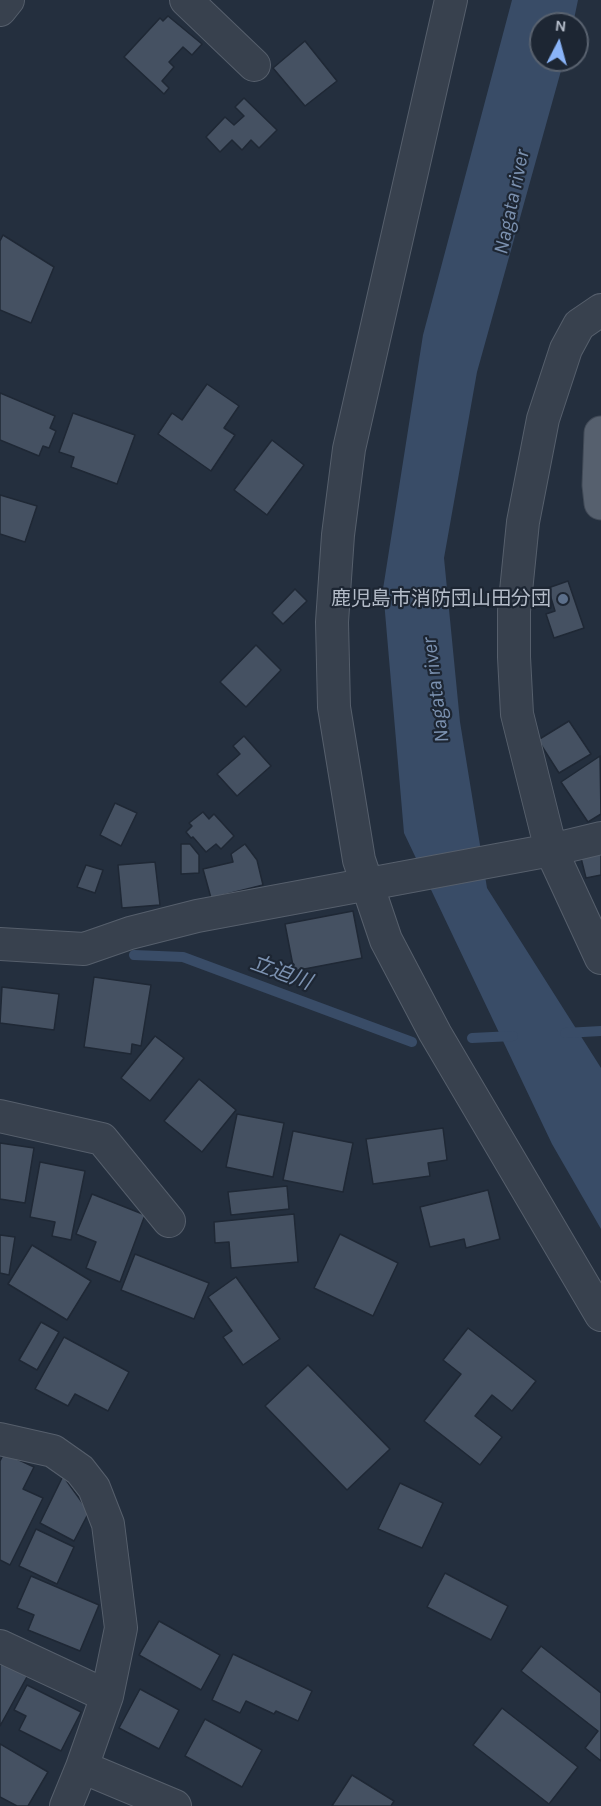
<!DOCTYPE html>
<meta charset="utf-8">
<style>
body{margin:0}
#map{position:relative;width:601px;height:1806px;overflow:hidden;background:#242f3e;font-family:Karla,sans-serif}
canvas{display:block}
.north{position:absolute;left:529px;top:12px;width:60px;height:60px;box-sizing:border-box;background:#1d2633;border:2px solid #59626f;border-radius:50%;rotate:6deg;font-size:16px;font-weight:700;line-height:24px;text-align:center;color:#b4bcc9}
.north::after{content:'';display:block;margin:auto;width:21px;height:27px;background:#8ab4f8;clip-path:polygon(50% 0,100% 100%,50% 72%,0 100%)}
</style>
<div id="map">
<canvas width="601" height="1806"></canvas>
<div class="north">N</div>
</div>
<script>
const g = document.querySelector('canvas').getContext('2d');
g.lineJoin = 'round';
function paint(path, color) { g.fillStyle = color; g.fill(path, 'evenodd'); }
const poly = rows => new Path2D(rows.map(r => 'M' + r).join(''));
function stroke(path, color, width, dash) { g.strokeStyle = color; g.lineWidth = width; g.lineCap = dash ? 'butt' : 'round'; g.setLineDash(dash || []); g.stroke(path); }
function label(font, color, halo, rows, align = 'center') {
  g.font = font + ' Karla,"Noto Sans JP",sans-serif'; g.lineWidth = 4.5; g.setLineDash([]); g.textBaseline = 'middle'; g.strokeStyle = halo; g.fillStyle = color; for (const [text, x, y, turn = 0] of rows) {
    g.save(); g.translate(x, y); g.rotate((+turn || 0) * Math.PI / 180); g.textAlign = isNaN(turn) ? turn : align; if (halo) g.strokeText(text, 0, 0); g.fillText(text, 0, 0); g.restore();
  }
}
paint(poly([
 [512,0,578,0,573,24,541,24,541,60,564,60,477,372,444,558,460,722,487,888,601,1068,601,1229,552,1144,404,833,383,589,423,335]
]), '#394c67');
stroke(poly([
 [134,955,183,957,412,1042],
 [565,1033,601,1031],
 [472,1038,513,1036]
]), '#394c67', 10);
const building = poly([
 [168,16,202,44,192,55,183,47,169,62,174,67,162,81,169,88,164,94,124,57,160,18,163,21,168,16],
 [305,41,337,81,305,106,273,68,305,41],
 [244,98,277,130,259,148,251,140,242,150,232,140,220,152,206,137,225,117,234,125,244,116,235,107,244,98],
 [3,235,54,267,31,323,0,310,0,241,3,235],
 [207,384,239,406,224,428,235,435,211,471,158,434,172,413,182,420,207,384],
 [0,393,55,416,50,428,56,431,49,448,43,446,39,456,0,440,0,393],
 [73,413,135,435,117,484,71,467,74,457,59,452,73,413],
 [272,440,304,465,267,515,234,490,272,440],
 [0,495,37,506,25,542,0,534,0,495],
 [568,581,584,628,554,638,546,614,555,611,548,588,568,581],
 [295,589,307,601,283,624,272,613,295,589],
 [256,645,281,670,246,707,220,682,256,645],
 [569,721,591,754,559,773,538,740,569,721],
 [244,736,271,766,237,796,217,774,240,754,233,746,244,736],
 [600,756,601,814,588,822,561,782,600,756],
 [115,803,137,813,121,846,100,835,115,803],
 [203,812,209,819,214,814,234,836,221,849,216,844,206,852,193,837,191,838,186,832,192,826,189,823,203,812],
 [181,844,190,844,199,855,199,873,181,874,181,844],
 [245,844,257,860,263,885,211,898,203,869,233,862,231,854,245,844],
 [601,854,601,875,586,878,581,858,601,854],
 [155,862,160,905,122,908,118,865,155,862],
 [86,865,103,870,95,893,77,887,86,865],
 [353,911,362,958,294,971,285,924,353,911],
 [94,977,151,985,141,1046,132,1044,131,1054,84,1047,94,977],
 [2,987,59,994,54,1030,0,1023,2,987],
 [155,1036,184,1058,150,1101,121,1078,155,1036],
 [199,1079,236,1110,202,1152,164,1121,199,1079],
 [237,1114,284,1123,273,1177,226,1167,237,1114],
 [443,1128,447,1160,428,1163,430,1176,373,1184,366,1139,443,1128],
 [293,1131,353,1143,343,1192,283,1180,293,1131],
 [0,1143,34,1148,25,1203,0,1199,0,1143],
 [40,1162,85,1171,71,1240,52,1236,55,1222,30,1217,40,1162],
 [287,1186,289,1209,231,1215,228,1192,287,1186],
 [488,1190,500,1239,466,1248,464,1239,430,1247,420,1207,488,1190],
 [92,1194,145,1215,120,1282,86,1268,96,1242,76,1234,92,1194],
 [294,1214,298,1262,231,1268,229,1242,215,1243,214,1222,294,1214],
 [340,1234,398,1263,373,1316,314,1288,340,1234],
 [0,1235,15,1237,9,1275,0,1273,0,1235],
 [32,1245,91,1281,67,1320,8,1284,32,1245],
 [135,1254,209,1283,194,1319,121,1290,135,1254],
 [236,1277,280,1339,243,1365,223,1337,232,1331,208,1297,236,1277],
 [41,1322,59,1332,37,1370,19,1360,41,1322],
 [468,1328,536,1381,512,1411,492,1395,475,1416,502,1437,480,1465,424,1421,461,1374,443,1360,468,1328],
 [64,1337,129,1372,108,1411,75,1394,68,1406,35,1389,64,1337],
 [308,1365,390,1449,347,1490,265,1406,308,1365],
 [4,1453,34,1467,23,1489,43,1498,10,1565,0,1560,0,1461,4,1453],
 [63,1476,89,1512,74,1541,40,1523,63,1476],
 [400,1483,443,1503,422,1548,378,1529,400,1483],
 [36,1529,74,1547,57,1584,19,1566,36,1529],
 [445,1573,508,1606,491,1640,427,1607,445,1573],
 [31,1576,99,1605,80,1651,28,1630,34,1615,17,1608,31,1576],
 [159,1621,220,1655,201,1690,139,1655,159,1621],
 [541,1646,601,1693,601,1761,585,1748,598,1731,521,1671,541,1646],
 [233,1654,312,1691,298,1721,276,1711,274,1714,246,1701,240,1713,212,1700,233,1654],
 [0,1660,28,1675,0,1726,0,1660],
 [27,1685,81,1712,61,1751,19,1730,26,1716,14,1710,27,1685],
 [140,1689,179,1710,159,1749,119,1728,140,1689],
 [502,1708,578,1767,549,1804,473,1745,502,1708],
 [205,1719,262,1750,242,1787,185,1756,205,1719],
 [0,1744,48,1772,28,1806,17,1806,0,1797,0,1744],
 [352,1775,394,1801,391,1806,332,1806,352,1775]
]);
paint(building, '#455162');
stroke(building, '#1f2835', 1.5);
const street = poly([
 [186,0,254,65],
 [451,0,349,449,338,535,332,622,334,707,359,860,386,940,435,1033,601,1315],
 [0,10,8,0],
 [601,310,579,325,566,349,543,419,523,522,514,611,514,657,517,714,551,850,601,958],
 [0,944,84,949,130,933,197,916,551,850,601,838],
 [0,1116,102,1139,169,1221],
 [0,1439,53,1451,80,1470,94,1488,108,1524,121,1628,107,1696,82,1767,66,1806],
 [0,1646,107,1696],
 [82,1767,175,1806]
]);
const primary = poly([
 [601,433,599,485,601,503]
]);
stroke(street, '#565f6c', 34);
stroke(primary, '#414a57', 35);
stroke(street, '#38414e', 32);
stroke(primary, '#56606e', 33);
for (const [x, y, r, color] of [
 [563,599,6,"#5c6f8a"]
]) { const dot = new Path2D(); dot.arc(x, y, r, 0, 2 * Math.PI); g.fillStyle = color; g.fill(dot); stroke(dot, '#1d2633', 2); }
label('20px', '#b4bcc9', '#1d2633', [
 ["鹿児島市消防団山田分団",551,599]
], 'right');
label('italic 21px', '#7c92b1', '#1d2633', [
 ["Nagata river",512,202,-78],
 ["Nagata river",436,690,-97],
 ["立迫川",281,973,20]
]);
</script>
